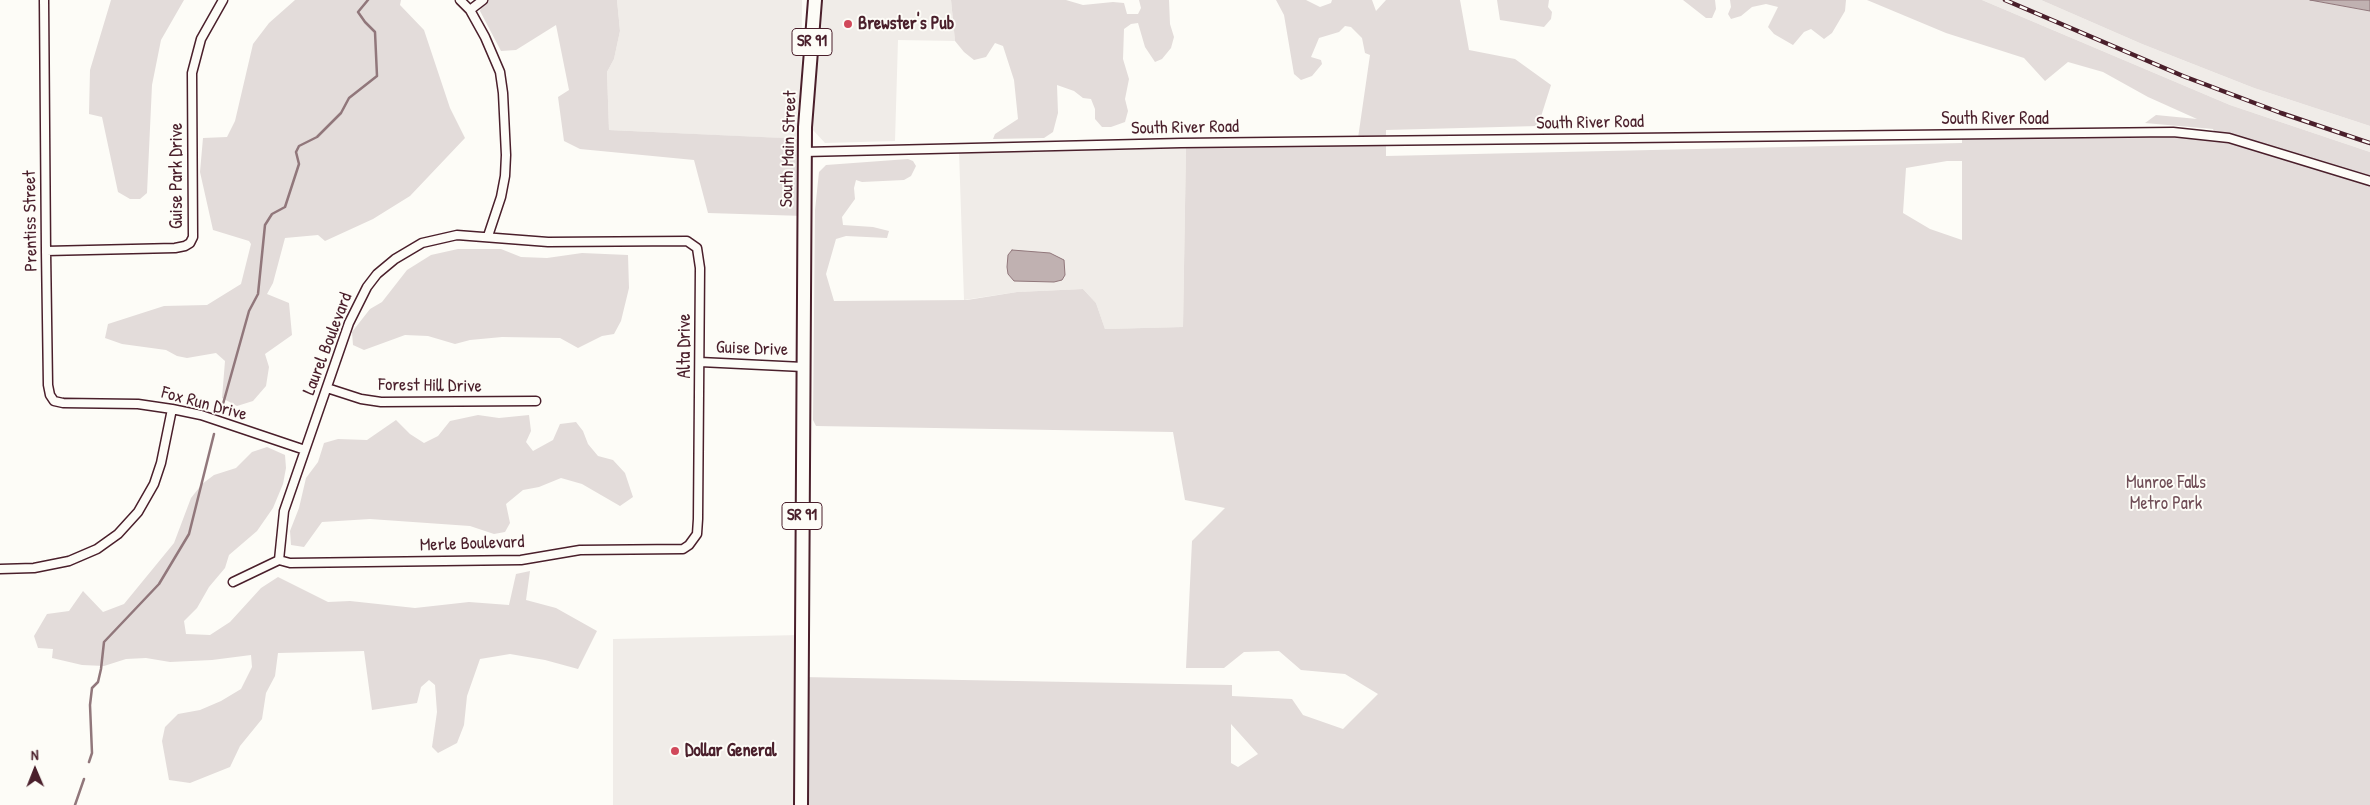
<!DOCTYPE html>
<style>
body{margin:0}
#map{position:relative;width:2370px;height:805px;overflow:hidden;background:#fdfcf7;font-family:"Patrick Hand",sans-serif}
canvas{display:block}
.north{position:absolute;left:10px;top:745px;width:50px;height:50px;-webkit-text-stroke:4px #fdfcf7;paint-order:stroke;rotate:359deg;font-size:14px;font-weight:700;line-height:20px;text-align:center;color:#4a1f2b}
.north::after{content:'';display:block;margin:auto;width:18px;height:22px;background:#4a1f2b;clip-path:polygon(50% 0,100% 100%,50% 72%,0 100%)}
</style>
<div id="map">
<canvas width="2370" height="805"></canvas>
<div class="north">N</div>
</div>
<script>
const g = document.querySelector('canvas').getContext('2d');
g.lineJoin = 'round';
function paint(path, color) { g.fillStyle = color; g.fill(path, 'evenodd'); }
const poly = rows => new Path2D(rows.map(r => 'M' + r).join(''));
function stroke(path, color, width, dash) { g.strokeStyle = color; g.lineWidth = width; g.lineCap = dash ? 'butt' : 'round'; g.setLineDash(dash || []); g.stroke(path); }
function label(font, color, halo, rows, align = 'center') {
  g.font = font + ' "Patrick Hand",sans-serif'; g.lineWidth = 4; g.setLineDash([]); g.textBaseline = 'middle'; g.strokeStyle = halo; g.fillStyle = color; for (const [text, x, y, turn = 0] of rows) {
    g.save(); g.translate(x, y); g.rotate((+turn || 0) * Math.PI / 180); g.textAlign = isNaN(turn) ? turn : align; if (halo) g.strokeText(text, 0, 0); g.fillText(text, 0, 0); g.restore();
  }
}
paint(poly([
 [617,0,802,0,801,139,609,130,607,72,614,59,620,31],
 [822,0,951,0,955,41,898,40,895,141,825,143,812,129],
 [1982,0,2041,0,2142,44,2254,88,2370,126,2370,152,2230,105],
 [1186,147,1183,327,1105,329,1096,303,1083,289,1017,292,964,300,959,152],
 [801,635,801,805,613,805,613,639]
]), '#f0ece8');
paint(poly([
 [111,0,184,0,161,40,152,85,147,193,140,199,130,199,118,192,102,117,89,114,90,70],
 [295,0,401,0,400,5,424,30,450,108,465,138,410,196,373,219,325,241,318,235,285,238,273,283,267,294,289,303,292,335,265,354,269,367,266,386,253,401,237,406,222,398,225,361,216,353,187,358,177,356,166,350,122,344,105,338,108,324,164,306,207,305,241,284,251,244,249,241,213,230,200,172,203,138,227,137,235,121,253,44,269,23],
 [483,0,617,0,620,31,614,59,607,72,609,130,805,139,804,216,708,213,694,160,580,149,564,141,558,97,569,90,556,25,516,50,501,51,480,11],
 [951,0,1066,0,1083,5,1113,2,1124,3,1127,14,1138,14,1141,8,1139,0,1169,0,1170,24,1174,37,1171,48,1162,59,1155,62,1145,47,1138,23,1131,24,1124,29,1123,59,1129,79,1125,99,1128,111,1125,122,1111,127,1102,127,1095,119,1095,109,1091,99,1083,98,1074,91,1057,85,1058,113,1053,132,1044,138,993,139,995,134,1018,119,1014,80,1003,46,995,43,986,57,974,60,964,52,955,41],
 [1276,0,1306,0,1320,7,1331,3,1332,0,1372,0,1376,11,1386,0,1460,0,1469,50,1515,59,1551,85,1538,126,1386,130,1386,156,1962,143,1962,134,2216,136,2213,129,2145,123,2156,115,2197,119,2148,97,2103,72,2068,62,2045,81,2024,58,1946,33,1867,0,1982,0,2230,105,2370,152,2370,805,801,805,801,677,1232,685,1232,696,1292,699,1303,715,1343,729,1378,694,1345,674,1301,670,1279,651,1244,652,1224,668,1186,668,1192,541,1225,508,1185,500,1173,432,816,426,813,420,815,210,819,172,826,165,908,159,913,161,916,166,911,176,904,180,862,182,856,180,854,188,855,199,842,217,843,225,873,227,889,231,887,238,846,236,836,239,826,274,834,301,967,300,1017,292,1083,289,1096,303,1105,329,1183,327,1186,147,1357,145,1370,55,1365,53,1362,38,1351,27,1345,26,1339,32,1319,38,1311,57,1321,60,1322,64,1312,76,1301,80,1294,74,1284,15],
 [1947,161,1962,161,1962,240,1930,229,1903,213,1906,168],
 [1231,724,1258,754,1238,767,1231,763],
 [1497,0,1549,0,1548,7,1552,12,1551,19,1544,27,1500,20],
 [1683,0,1715,0,1716,9,1712,18,1706,18],
 [1730,0,1846,0,1845,11,1832,33,1824,39,1811,29,1804,32,1793,45,1774,34,1768,27,1778,7,1766,4,1752,7,1741,16,1731,19,1728,14,1731,7],
 [2041,0,2310,0,2370,11,2370,126,2254,88,2142,44],
 [458,249,501,249,521,257,547,258,582,253,628,255,629,288,621,321,614,334,602,336,578,348,560,338,502,337,470,340,455,344,428,336,405,335,364,350,353,345,352,332,370,309,382,302,407,270,431,255],
 [478,415,499,418,529,415,531,431,526,442,533,451,553,440,560,424,576,422,583,431,588,444,598,456,613,460,625,473,633,497,620,506,582,484,561,478,539,487,523,490,506,504,510,523,505,532,494,534,470,526,370,519,322,522,304,547,291,545,290,531,299,508,306,478,318,462,324,443,338,439,367,440,396,420,410,434,424,443,438,436,450,421],
 [267,447,285,455,286,468,283,484,273,508,257,531,229,555,225,568,209,587,197,608,184,621,186,634,210,635,230,622,261,588,278,577,328,602,350,601,415,608,469,602,509,605,516,574,530,571,526,600,556,608,597,631,578,669,545,660,510,654,480,659,467,696,464,725,457,743,438,753,432,747,437,712,435,685,429,680,421,687,417,703,372,710,364,651,278,653,275,676,266,693,262,719,240,746,230,767,190,783,169,780,162,741,165,727,178,714,200,710,221,701,241,689,252,667,251,655,212,660,170,662,146,658,126,659,104,666,82,665,52,658,53,649,38,648,34,636,47,614,69,611,83,591,103,612,124,604,174,543,191,498,202,484,214,475,236,468,252,452]
]), '#e3dcda');
const water = poly([
 [2310,0,2370,0,2370,11,2310,0],
 [1012,250,1050,253,1064,260,1065,275,1062,280,1054,282,1014,281,1008,274,1007,267,1008,255,1012,250]
]);
paint(water, '#c0b1b1');
stroke(water, '#91777b', 1);
stroke(poly([
 [223,404,249,311,258,294,265,225,272,214,285,207,299,164,296,152,299,146,317,137,341,113,349,98,377,76,375,32,365,22,358,12,368,0],
 [89,762,92,753,90,705,92,688,98,682,101,669,104,642,159,584,189,534,214,434],
 [75,805,84,779]
]), '#91777b', 2.5);
const minor = poly([
 [44,0,46,251,48,385,50,395,54,401,63,403,138,404,172,409,201,415,305,450],
 [460,0,470,10,485,37,500,72,503,93,506,155,505,176,501,197,488,236],
 [470,10,483,0],
 [804,152,1181,143,2173,132,2229,138,2370,181],
 [46,251,175,248,185,246,190,243,193,237,192,73,201,39,223,0],
 [700,362,803,367],
 [327,388,361,399,381,402,536,401],
 [0,569,34,568,69,561,97,549,118,534,138,512,154,484,161,463,172,409],
 [233,582,279,560,290,563,521,560,580,550,683,549,689,545,697,534,698,519,700,268,697,248,687,241,548,242,457,235,422,243,395,259,377,274,367,287,349,323,284,511,279,560]
]);
const primary = poly([
 [801,805,805,127,815,0]
]);
stroke(minor, '#4a1f2b', 11);
stroke(primary, '#4a1f2b', 16);
stroke(minor, '#fdfcf7', 8);
stroke(primary, '#fdfcf7', 12);
const rail = poly([
 [2005,0,2183,76,2281,113,2370,143]
]);
stroke(rail, '#4a1f2b', 4.5);
stroke(rail, '#fdfcf7', 2.5, [8]);
for (const [x, y, r, color] of [
 [848,24,5,"#d1495b"],
 [675,751,5,"#d1495b"]
]) { const dot = new Path2D(); dot.arc(x, y, r, 0, 2 * Math.PI); g.fillStyle = color; g.fill(dot); stroke(dot, '#fdfcf7', 2); }
for (const [x, y, w] of [
 [812,42,40],
 [802,516,40]
]) { const box = new Path2D(); box.roundRect(x - w / 2, y - 13.5, w, 27, 4); g.fillStyle = '#fdfcf7'; g.fill(box); stroke(box, '#4a1f2b', 1); }
label('bold 16px', '#4a1f2b', null, [
 ["SR 91",812,42],
 ["SR 91",802,516]
]);
label('bold 18px', '#4a1f2b', '#fdfcf7', [
 ["Brewster's Pub",858,24],
 ["Dollar General",685,751]
], 'left');
label('18px', '#4a1f2b', '#fdfcf7', [
 ["South River Road",1995,119],
 ["South River Road",1590,123,-1],
 ["South River Road",1185,128,-1],
 ["South Main Street",789,149,-88],
 ["Guise Park Drive",177,176,-90],
 ["Prentiss Street",31,221,-91],
 ["Laurel Boulevard",328,344,-69],
 ["Alta Drive",685,346,-90],
 ["Guise Drive",752,349,2],
 ["Forest Hill Drive",430,386,1],
 ["Fox Run Drive",204,404,15],
 ["Merle Boulevard",472,544,-2]
]);
label('18px', '#704e57', '#fdfcf7', [
 ["Munroe Falls",2166,483],
 ["Metro Park",2166,504]
]);
</script>
